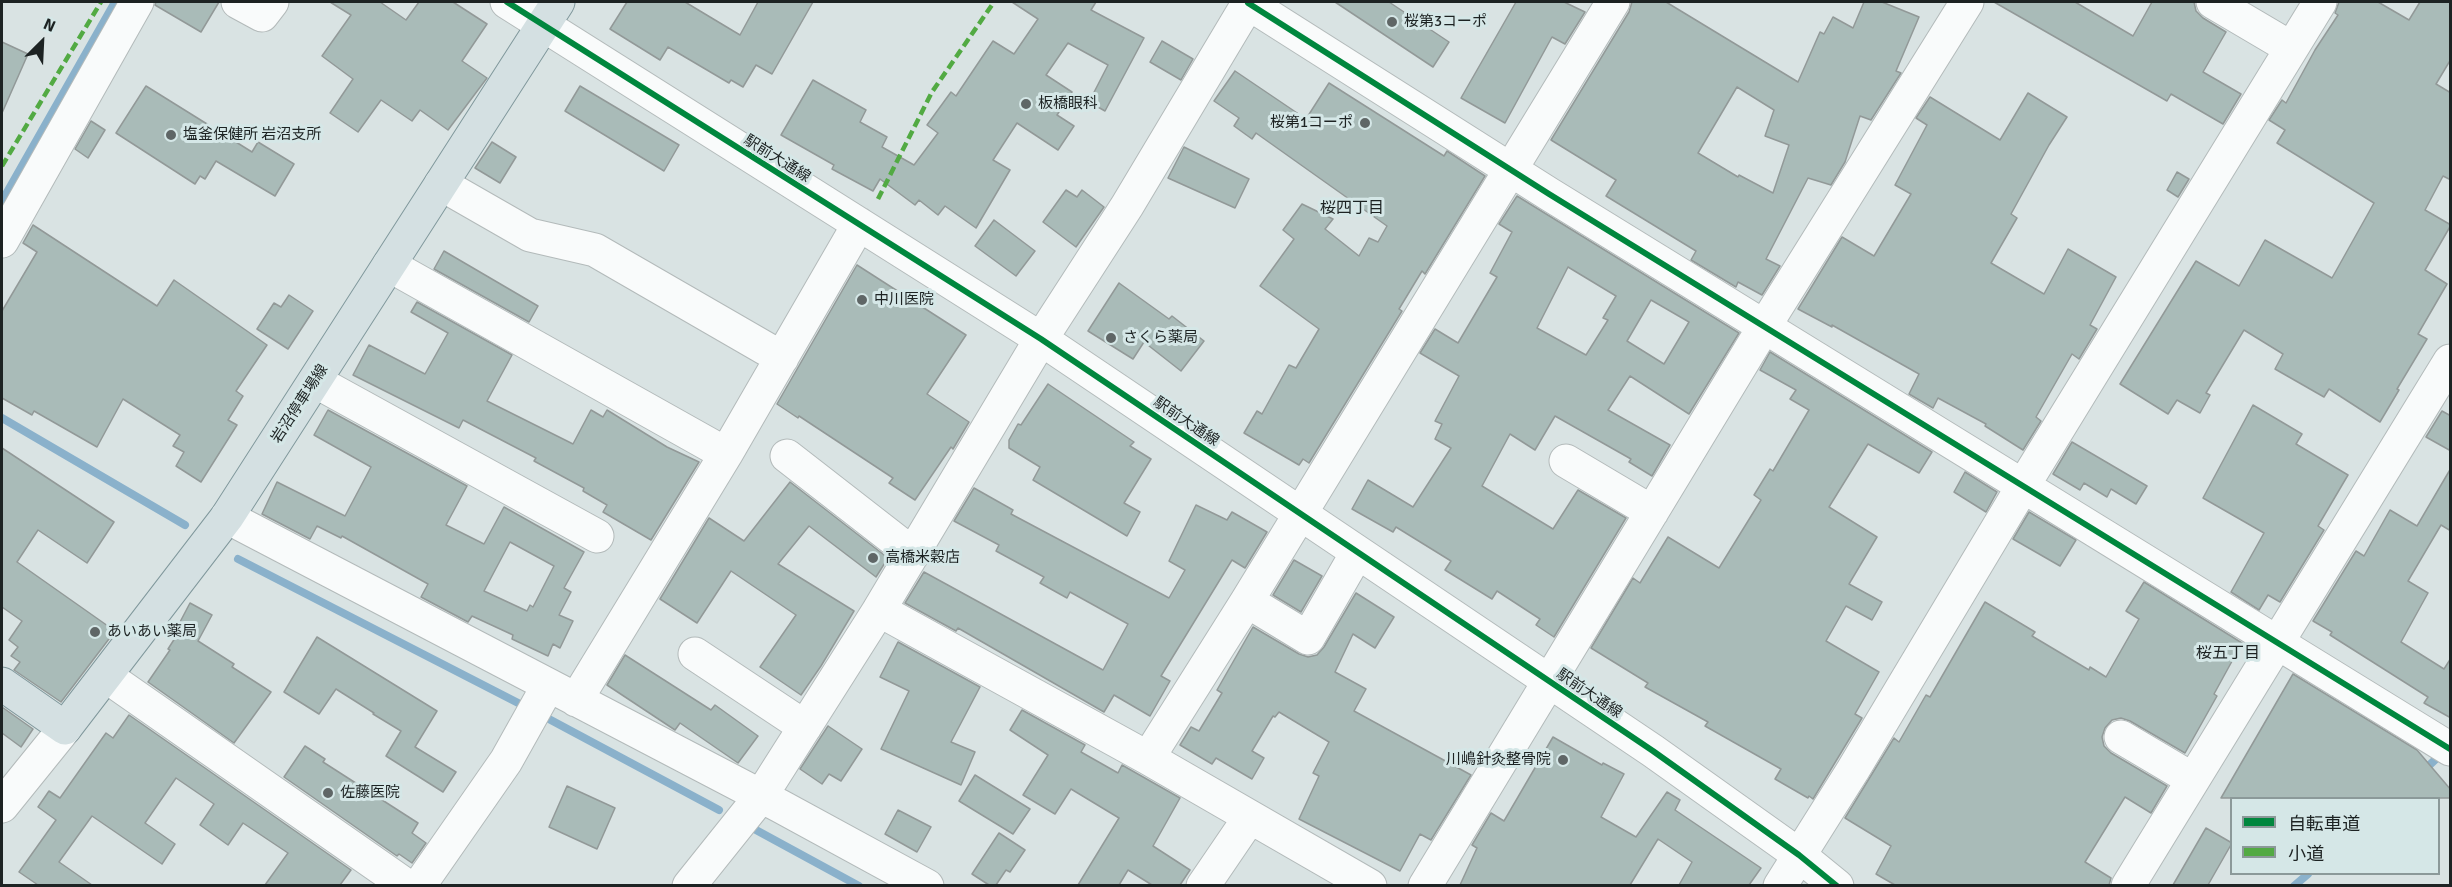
<!DOCTYPE html>
<meta charset="utf-8">
<style>
body{margin:0}
#map{position:relative;width:2452px;height:887px;overflow:hidden;background:#d9e3e3;font-family:Signika,"Noto Sans JP",sans-serif}
canvas{display:block}
.frame{position:absolute;inset:0;border:3px solid #1d2323;pointer-events:none}
.legend{position:absolute;left:2230px;top:797px;width:210px;height:78px;box-sizing:border-box;background:#d5e7e7;border:2px solid #8b9999;margin:0;padding:8px 10px;list-style:none;font-size:18px;color:#1d2323}
.legend li{display:flex;align-items:center;gap:12px;height:30px}
.legend b{width:30px;border:2px solid #8b9999}
.north{position:absolute;left:12px;top:12px;width:60px;height:60px;-webkit-text-stroke:4px #d5e7e7;paint-order:stroke;rotate:24deg;font-size:16px;font-weight:700;line-height:24px;text-align:center;color:#1d2323}
.north::after{content:'';display:block;margin:auto;width:21px;height:27px;background:#1d2323;clip-path:polygon(50% 0,100% 100%,50% 72%,0 100%)}
</style>
<div id="map">
<canvas width="2452" height="887"></canvas>
<div class="frame"></div>
<ul class="legend">
<li><b style="height:8px;background:#00873e"></b>自転車道</li>
<li><b style="height:8px;background:#52aa43"></b>小道</li>
</ul>
<div class="north">N</div>
</div>
<script>
const g = document.querySelector('canvas').getContext('2d');
g.lineJoin = 'round';
const poly = rows => new Path2D(rows.map(r => 'M' + r).join(''));
function stroke(path, color, width, dash) { g.strokeStyle = color; g.lineWidth = width; g.lineCap = dash ? 'butt' : 'round'; g.setLineDash(dash || []); g.stroke(path); }
function paint(path, color) { g.fillStyle = color; g.fill(path, 'evenodd'); }
function label(font, color, halo, rows, align = 'center') {
  g.font = font + ' Signika,"Noto Sans JP",sans-serif'; g.lineWidth = 6; g.setLineDash([]); g.textBaseline = 'middle'; g.strokeStyle = halo; g.fillStyle = color; for (const [text, x, y, turn = 0] of rows) {
    g.save(); g.translate(x, y); g.rotate((+turn || 0) * Math.PI / 180); g.textAlign = isNaN(turn) ? turn : align; if (halo) g.strokeText(text, 0, 0); g.fillText(text, 0, 0); g.restore();
  }
}
stroke(poly([
 [2,201,115,2],
 [2,418,185,525],
 [238,559,524,706],
 [547,718,719,810],
 [2422,772,2437,758],
 [756,830,859,886],
 [2294,886,2308,874]
]), '#8ab1cb', 8);
const building = poly([
 [156,2,219,2,201,32,155,5,156,2],
 [330,2,380,2,406,20,419,2,453,2,487,24,462,61,487,78,448,130,420,110,412,121,381,100,358,132,330,113,353,79,322,56,351,15,330,2],
 [627,2,685,2,740,35,758,2,813,2,772,74,756,65,743,87,731,80,729,83,668,47,660,60,610,29,627,2],
 [1012,2,1096,2,1091,10,1144,38,1105,111,1089,102,1108,65,1068,43,1046,75,1072,92,1057,115,1074,126,1058,150,1017,123,993,160,1010,170,976,228,945,206,938,215,919,200,915,205,880,179,873,191,832,169,834,165,781,135,813,80,866,110,860,122,887,137,882,147,914,165,938,133,927,125,951,92,956,96,993,41,1014,54,1038,19,1012,2],
 [1335,2,1389,2,1449,42,1433,67,1335,2],
 [1516,2,1564,2,1585,12,1565,44,1552,37,1505,123,1461,98,1516,2],
 [1632,2,1666,2,1798,82,1820,32,1824,34,1833,17,1853,28,1864,2,1882,2,1919,17,1896,71,1901,73,1871,120,1860,116,1845,162,1831,185,1808,178,1766,259,1780,266,1762,295,1738,282,1736,287,1691,260,1696,251,1606,196,1616,180,1551,140,1629,12,1632,2],
 [1737,87,1774,110,1765,136,1789,145,1773,193,1739,175,1738,177,1698,153,1737,87],
 [1994,2,2075,2,2133,36,2152,2,2194,2,2196,11,2203,18,2226,32,2203,72,2241,94,2223,124,2171,94,2167,101,1994,2],
 [2339,2,2378,2,2409,20,2420,2,2451,2,2451,59,2436,84,2451,93,2451,180,2443,176,2425,210,2451,225,2425,270,2447,284,2418,334,2427,339,2397,389,2399,390,2380,422,2329,389,2324,397,2275,369,2283,354,2244,330,2206,393,2210,395,2200,413,2177,400,2168,414,2120,384,2196,261,2239,286,2265,240,2332,278,2374,203,2277,143,2285,130,2269,120,2282,100,2286,103,2315,50,2338,15,2335,13,2339,2],
 [1162,41,1193,59,1181,80,1150,62,1162,41],
 [2,42,28,54,2,113,2,42],
 [1235,71,1306,119,1329,83,1444,156,1447,151,1485,176,1425,274,1422,271,1399,309,1402,311,1309,463,1303,459,1299,465,1244,433,1257,411,1262,414,1289,365,1296,368,1319,329,1260,286,1294,239,1283,230,1302,204,1333,219,1325,229,1359,256,1369,238,1378,242,1387,226,1256,133,1252,139,1234,126,1239,118,1214,101,1235,71],
 [146,86,252,152,258,142,294,164,275,196,216,161,205,179,200,176,195,184,116,133,146,86],
 [580,86,679,145,664,171,565,111,580,86],
 [2028,93,2067,117,2049,145,2011,214,2017,218,1991,263,2044,294,2068,249,2116,277,2090,325,2097,329,2079,359,2072,354,2036,417,2041,421,2023,450,1985,426,1986,424,1938,398,1933,408,1909,394,1919,374,1832,325,1832,327,1798,309,1842,237,1874,256,1911,194,1895,185,1927,125,1916,118,1930,97,2000,140,2028,93],
 [91,121,105,130,88,158,75,149,91,121],
 [492,142,516,157,500,183,475,168,492,142],
 [1184,147,1249,179,1235,208,1168,178,1184,147],
 [2177,172,2189,179,2178,197,2167,190,2177,172],
 [1066,190,1077,197,1082,190,1104,207,1076,247,1043,222,1066,190],
 [1517,196,1739,333,1689,414,1630,376,1608,410,1670,445,1652,476,1629,462,1631,459,1555,416,1535,450,1510,434,1482,486,1553,529,1578,490,1626,518,1554,637,1536,625,1540,619,1497,591,1492,599,1445,570,1451,561,1396,527,1393,532,1352,509,1368,480,1413,507,1451,448,1435,439,1442,424,1435,421,1459,376,1420,353,1435,329,1458,343,1497,277,1490,273,1512,232,1499,224,1517,196],
 [1568,267,1616,296,1603,318,1608,320,1586,355,1537,328,1568,267],
 [1651,300,1689,322,1664,364,1627,341,1651,300],
 [994,220,1035,251,1016,276,975,246,994,220],
 [33,225,157,306,174,280,267,345,236,391,243,396,228,420,237,425,201,482,176,466,184,452,173,446,180,435,123,399,97,447,34,411,32,415,2,398,2,311,37,252,23,243,33,225],
 [444,251,538,306,529,322,434,269,444,251],
 [857,265,966,335,927,394,969,422,953,449,951,447,915,500,889,483,893,478,799,416,798,418,777,404,857,265],
 [1119,283,1169,319,1172,316,1204,341,1181,371,1144,342,1133,359,1088,331,1119,283],
 [289,295,313,311,288,349,257,329,274,303,281,307,289,295],
 [417,302,512,355,487,401,573,444,591,410,603,417,607,410,667,447,699,462,651,540,603,512,607,505,583,491,584,488,534,461,536,458,463,420,459,428,353,375,369,345,425,374,448,333,411,312,417,302],
 [1770,352,1932,452,1919,473,1868,444,1829,507,1877,537,1849,584,1882,602,1872,620,1846,606,1826,641,1879,672,1855,714,1862,718,1813,799,1809,796,1808,798,1775,779,1781,769,1705,726,1708,722,1645,687,1648,683,1591,648,1633,578,1640,583,1668,537,1719,568,1761,500,1754,495,1770,469,1773,471,1809,410,1790,399,1796,390,1760,370,1770,352],
 [1048,384,1134,442,1130,446,1151,459,1124,503,1140,512,1127,536,1033,480,1040,467,1009,448,1009,440,1018,424,1021,425,1048,384],
 [2253,405,2302,434,2296,444,2348,475,2318,526,2324,530,2280,602,2268,595,2259,610,2231,592,2264,533,2203,498,2253,405],
 [328,410,467,486,446,525,484,544,504,507,584,552,564,588,571,592,559,615,573,621,560,648,553,644,548,656,512,639,513,635,472,616,468,622,421,597,428,584,342,536,341,538,317,526,310,539,262,514,277,482,345,516,371,467,314,435,328,410],
 [510,542,554,566,533,607,530,605,527,611,484,591,510,542],
 [2442,411,2451,416,2451,451,2426,437,2442,411],
 [2072,442,2147,486,2136,504,2111,489,2107,497,2084,483,2080,490,2053,474,2072,442],
 [2,448,114,522,87,563,38,530,17,562,115,631,61,702,14,670,20,662,11,656,18,647,9,640,22,621,2,607,2,448],
 [2451,468,2451,531,2441,525,2408,581,2428,593,2401,642,2444,669,2451,658,2451,718,2424,703,2428,697,2330,635,2332,632,2313,621,2356,551,2364,556,2390,510,2417,526,2451,468],
 [1965,472,1997,492,1986,512,1954,492,1965,472],
 [790,482,888,558,876,577,809,526,778,564,854,611,821,666,801,695,760,667,796,615,731,571,697,623,660,599,709,518,744,541,790,482],
 [974,488,1013,510,1011,514,1169,598,1185,570,1169,561,1196,505,1227,520,1232,512,1267,532,1245,568,1232,560,1161,676,1170,681,1150,716,1114,695,1104,712,958,628,956,631,905,603,924,572,1103,670,1128,624,1070,592,1067,598,1040,583,1044,577,996,551,999,545,954,521,974,488],
 [2029,512,2076,540,2060,566,2013,539,2029,512],
 [1294,560,1322,576,1301,612,1273,595,1294,560],
 [2144,582,2242,643,2214,694,2217,696,2185,753,2130,721,2121,718,2112,720,2105,728,2102,737,2104,746,2111,753,2167,786,2151,813,2125,797,2085,862,2111,878,2109,885,1895,885,1876,874,1891,846,1845,818,1894,738,1899,742,1926,695,1930,697,1985,602,2035,632,2032,636,2089,670,2090,667,2106,677,2139,619,2126,611,2144,582],
 [1356,593,1394,617,1375,648,1353,634,1335,672,1366,689,1354,711,1471,775,1431,840,1420,834,1400,871,1299,819,1319,776,1313,773,1329,742,1279,712,1275,717,1273,716,1252,751,1264,758,1252,779,1216,758,1212,764,1180,745,1191,727,1199,731,1222,693,1217,690,1253,627,1299,654,1308,657,1317,655,1324,647,1356,593],
 [190,603,212,615,198,641,234,664,232,667,271,692,234,743,148,682,170,650,168,649,184,624,180,622,190,603],
 [317,637,437,711,415,747,456,772,443,792,386,756,401,731,373,714,374,713,336,689,319,714,284,692,317,637],
 [898,642,980,687,951,742,975,752,961,785,881,749,909,691,880,677,898,642],
 [625,655,711,710,715,705,758,736,738,763,680,723,675,730,607,685,625,655],
 [2293,674,2417,750,2451,790,2451,798,2221,798,2293,674],
 [2,707,33,729,21,747,2,733,2,707],
 [1022,710,1085,745,1081,752,1118,773,1122,765,1180,798,1153,846,1190,870,1180,885,1152,885,1128,870,1119,885,1078,885,1119,818,1071,789,1055,814,1023,795,1048,755,1010,730,1022,710],
 [129,715,351,870,340,885,265,885,288,853,243,823,228,845,200,825,214,804,176,778,145,823,175,844,162,864,92,816,59,862,92,885,38,885,19,872,56,820,38,807,49,791,60,798,106,733,113,738,129,715],
 [828,726,862,749,841,781,829,774,822,784,800,769,828,726],
 [1553,737,1602,765,1603,763,1624,774,1601,817,1636,837,1667,792,1680,800,1675,810,1761,868,1749,885,1679,885,1692,862,1658,839,1630,885,1460,885,1477,848,1472,845,1491,813,1504,821,1553,737],
 [305,746,325,759,323,762,418,823,412,833,426,843,412,863,399,854,397,856,284,777,305,746],
 [975,775,1030,809,1013,834,959,801,975,775],
 [567,786,615,808,597,849,549,827,567,786],
 [898,810,931,827,917,852,885,834,898,810],
 [2206,828,2232,843,2208,885,2173,885,2206,828],
 [999,833,1025,850,1010,872,1006,870,996,885,989,885,972,874,999,833]
]);
paint(building, '#a9bbb8');
stroke(building, '#929998', 1.5);
const minor = poly([
 [238,2,262,15,272,2],
 [507,2,1041,339,1653,751,1799,855,1837,886],
 [2213,2,2291,48],
 [1248,3,1549,194,2450,749],
 [441,184,530,235,595,250,782,358],
 [2,241,137,2],
 [389,265,726,454],
 [315,381,597,536],
 [787,456,913,554],
 [1566,461,1652,512],
 [227,517,780,806,927,886],
 [1247,601,1308,638,1357,553],
 [879,610,1148,758,1370,886],
 [695,654,805,727],
 [106,676,407,886],
 [576,700,726,454,859,224],
 [2121,737,2192,779],
 [1148,758,1247,601,1613,2],
 [2,806,65,728],
 [419,886,506,761,548,686],
 [689,886,761,796,879,610,1041,339,1127,206,1249,2],
 [1203,886,1250,817],
 [1425,886,1764,327,1967,2],
 [1780,886,1853,770,2023,486,2320,2],
 [2128,886,2450,361]
]);
const major = poly([
 [2,684,65,728,227,517,558,2]
]);
stroke(minor, '#b3baba', 35);
stroke(major, '#80989c', 35);
stroke(minor, '#f9fbfb', 33);
stroke(major, '#d4e0e2', 33);
stroke(poly([
 [2,166,101,2],
 [878,199,932,92,994,2]
]), '#52aa43', 4.5, [9, 4.5]);
stroke(poly([
 [507,2,1041,339,1653,751,1799,855,1837,886],
 [1249,2,1248,3,1549,194,2450,749]
]), '#00873e', 6);
for (const [x, y, r, color] of [
 [1392,22,6,"#5f6666"],
 [1026,104,6,"#5f6666"],
 [1365,123,6,"#5f6666"],
 [171,135,6,"#5f6666"],
 [862,300,6,"#5f6666"],
 [1111,338,6,"#5f6666"],
 [873,558,6,"#5f6666"],
 [95,632,6,"#5f6666"],
 [1563,760,6,"#5f6666"],
 [328,793,6,"#5f6666"]
]) { const dot = new Path2D(); dot.arc(x, y, r, 0, 2 * Math.PI); g.fillStyle = color; g.fill(dot); stroke(dot, '#d5e7e7', 2); }
label('15px', '#1d2323', '#d5e7e7', [
 ["桜第3コーポ",1404,22],
 ["板橋眼科",1038,104],
 ["桜第1コーポ",1353,123,"right"],
 ["塩釜保健所 岩沼支所",183,135],
 ["中川医院",874,300],
 ["さくら薬局",1123,338],
 ["高橋米穀店",885,558],
 ["あいあい薬局",107,632],
 ["川嶋針灸整骨院",1551,760,"right"],
 ["佐藤医院",340,793]
], 'left');
label('15px', '#1d2323', '#d5e7e7', [
 ["駅前大通線",777,159,32],
 ["岩沼停車場線",300,404,-57],
 ["駅前大通線",1186,422,34],
 ["駅前大通線",1589,694,34]
]);
label('16px', '#1d2323', '#d5e7e7', [
 ["桜四丁目",1352,209],
 ["桜五丁目",2228,654]
]);
</script>
